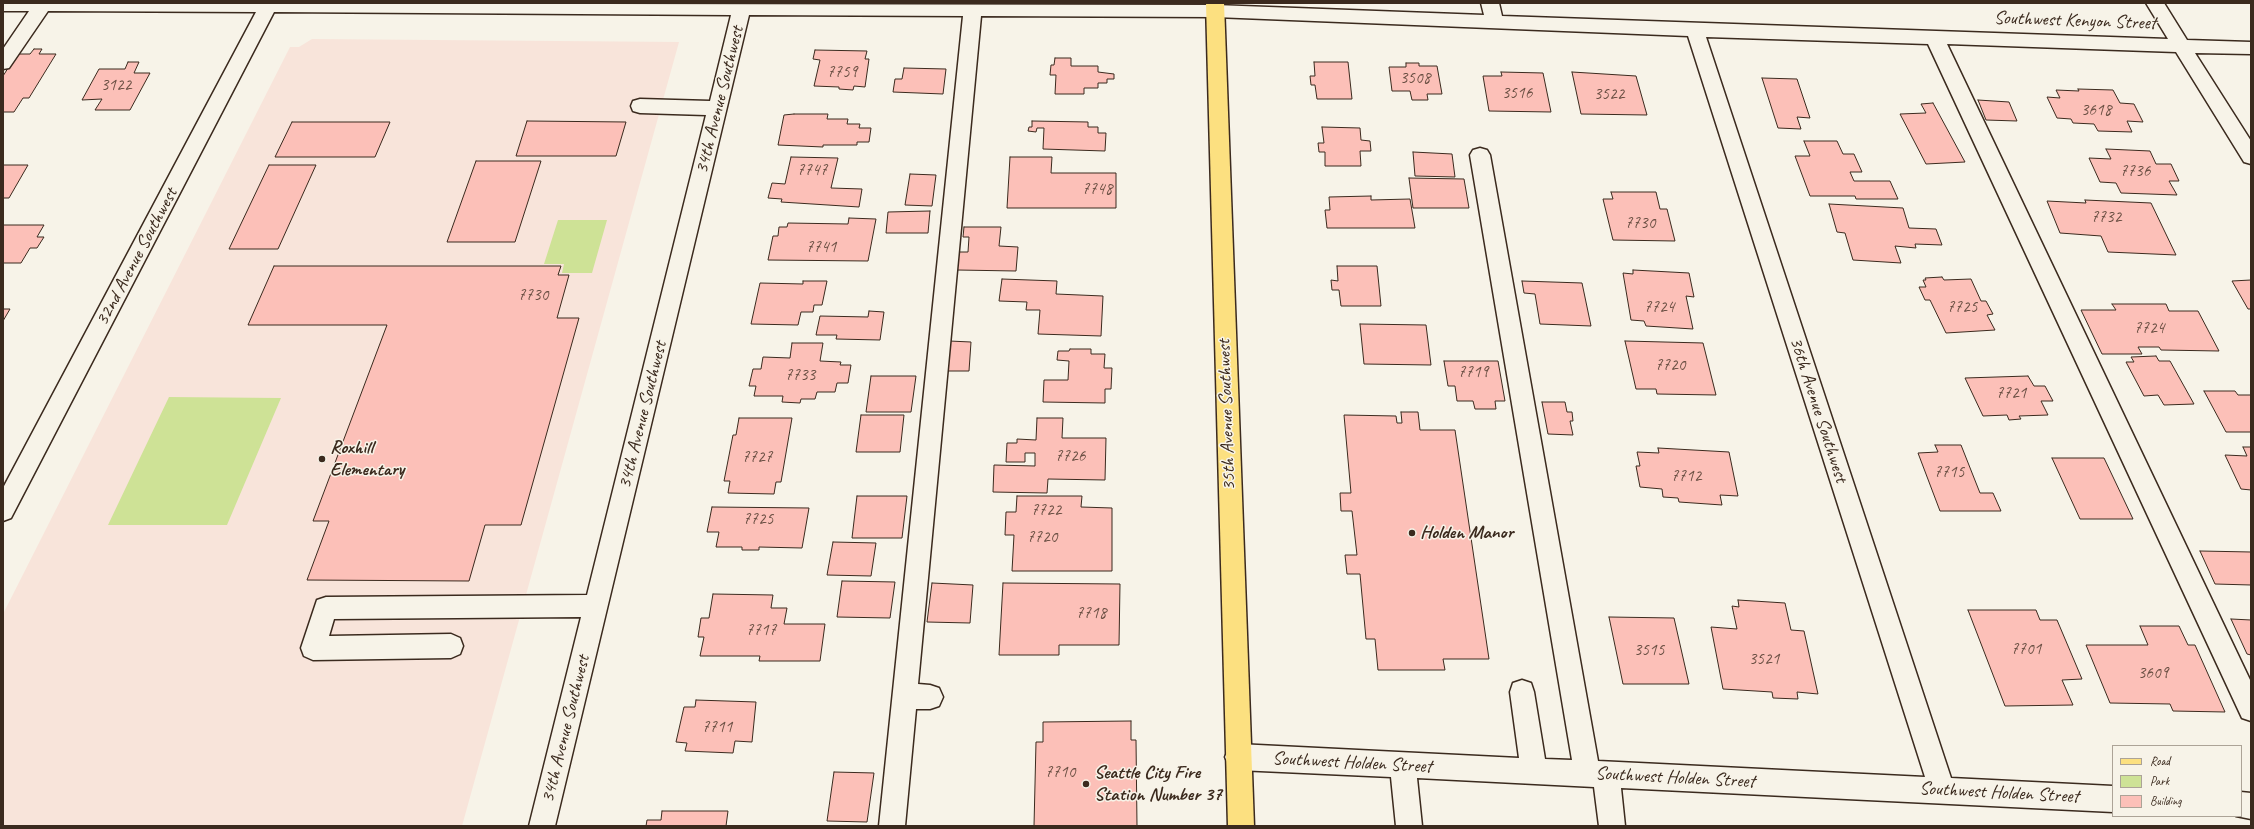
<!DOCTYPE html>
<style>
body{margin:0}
#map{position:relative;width:2254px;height:829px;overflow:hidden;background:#f7f3e8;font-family:Caveat,sans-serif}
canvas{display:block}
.frame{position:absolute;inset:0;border:4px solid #3b2a1e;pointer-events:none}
.legend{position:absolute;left:2112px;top:745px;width:130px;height:72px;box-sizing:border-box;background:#f7f3e8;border:1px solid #aca397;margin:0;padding:5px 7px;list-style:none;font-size:12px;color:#3b2a1e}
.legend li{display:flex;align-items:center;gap:8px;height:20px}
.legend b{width:20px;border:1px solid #aca397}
</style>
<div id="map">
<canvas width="2254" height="829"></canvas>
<div class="frame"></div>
<ul class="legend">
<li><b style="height:5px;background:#fce080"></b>Road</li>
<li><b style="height:11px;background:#cee296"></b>Park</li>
<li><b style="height:11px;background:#fcc0b8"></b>Building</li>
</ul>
</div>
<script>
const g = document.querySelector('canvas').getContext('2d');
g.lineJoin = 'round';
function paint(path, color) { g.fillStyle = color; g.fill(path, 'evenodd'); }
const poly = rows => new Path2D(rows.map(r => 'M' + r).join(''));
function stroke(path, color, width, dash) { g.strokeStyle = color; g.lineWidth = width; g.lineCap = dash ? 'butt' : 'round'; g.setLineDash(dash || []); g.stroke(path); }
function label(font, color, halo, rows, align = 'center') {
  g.font = font + ' Caveat,sans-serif'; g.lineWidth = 3; g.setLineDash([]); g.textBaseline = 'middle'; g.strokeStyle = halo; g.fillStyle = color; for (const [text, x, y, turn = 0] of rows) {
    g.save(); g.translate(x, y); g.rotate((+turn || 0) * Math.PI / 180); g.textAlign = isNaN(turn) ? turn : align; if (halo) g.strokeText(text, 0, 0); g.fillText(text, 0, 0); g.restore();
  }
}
paint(poly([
 [312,39,679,42,462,826,3,826,3,614,290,47,299,47]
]), '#f8e4da');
paint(poly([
 [558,220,607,220,592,273,562,273,564,264,544,264],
 [169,397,281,398,227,525,108,525]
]), '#cee296');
const building = poly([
 [34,49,42,49,39,54,56,54,29,98,23,98,14,112,3,112,3,76,17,54,30,54,34,49],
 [815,50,867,51,865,59,869,59,865,87,854,86,853,90,839,89,839,87,814,86,820,60,813,59,815,50],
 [1055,58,1071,58,1071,66,1098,66,1098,72,1114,74,1114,79,1107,79,1107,83,1098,83,1098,88,1084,88,1084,94,1055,94,1056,75,1050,75,1051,65,1054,65,1055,58],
 [128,62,139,62,134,73,150,73,130,110,95,110,102,99,82,100,99,69,125,69,128,62],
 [1314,62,1348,62,1352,99,1317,99,1315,85,1311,85,1310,76,1315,76,1314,62],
 [1406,63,1419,63,1419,66,1437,66,1442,94,1427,94,1428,100,1412,100,1410,91,1392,91,1389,67,1406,67,1406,63],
 [904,68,946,69,943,94,893,92,895,79,902,79,904,68],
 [1501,72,1543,73,1551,112,1489,111,1483,76,1502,76,1501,72],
 [1572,72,1636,76,1647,115,1581,114,1572,72],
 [1762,78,1797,79,1810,118,1797,117,1801,129,1778,128,1762,78],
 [2078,89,2113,90,2120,103,2134,104,2143,122,2127,121,2132,132,2098,131,2094,124,2073,123,2071,119,2057,118,2047,97,2060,98,2056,90,2079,91,2078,89],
 [1978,100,2009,102,2017,121,1986,120,1978,100],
 [1933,103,1965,162,1926,164,1900,114,1926,113,1921,104,1933,103],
 [794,114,828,114,827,119,848,119,847,124,860,124,859,128,871,128,869,142,857,142,857,145,823,145,823,147,778,145,784,115,794,114],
 [527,121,626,122,616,156,516,156,527,121],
 [1032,121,1088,122,1088,127,1098,127,1098,133,1106,133,1105,151,1043,149,1044,128,1037,128,1036,132,1028,131,1029,127,1032,127,1032,121],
 [292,122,390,122,375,157,275,157,292,122],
 [1322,127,1360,128,1361,140,1370,141,1371,151,1360,151,1361,166,1325,166,1325,152,1319,152,1318,143,1324,143,1322,127],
 [1804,141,1837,141,1843,154,1854,154,1862,172,1850,172,1854,181,1890,181,1898,199,1856,199,1855,196,1810,196,1795,156,1810,156,1804,141],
 [2106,149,2150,151,2156,164,2171,164,2179,181,2169,181,2177,195,2121,193,2116,183,2100,182,2089,158,2111,159,2106,149],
 [1413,152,1452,154,1455,177,1415,176,1413,152],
 [791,157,838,158,831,188,862,189,859,207,781,202,782,199,768,198,772,183,785,184,791,157],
 [1010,157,1052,157,1051,173,1116,173,1116,208,1007,208,1010,157],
 [476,161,541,161,515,242,447,242,476,161],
 [3,165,28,165,9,198,3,198,3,165],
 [269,165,316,165,278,249,229,249,269,165],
 [910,174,936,175,932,206,905,205,910,174],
 [1409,178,1464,179,1469,208,1413,208,1409,178],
 [1611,192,1656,192,1660,209,1667,209,1675,241,1613,240,1603,199,1613,199,1611,192],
 [1371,196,1371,200,1410,199,1415,228,1327,228,1325,210,1330,210,1329,197,1371,196],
 [2085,200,2151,203,2176,255,2108,252,2101,236,2060,233,2047,201,2086,203,2085,200],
 [1829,204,1903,208,1909,228,1936,229,1942,245,1915,244,1916,248,1895,246,1901,263,1853,260,1845,233,1837,232,1829,204],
 [930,211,928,233,886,233,888,212,930,211],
 [849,218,876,219,868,261,768,260,773,236,778,236,779,227,787,227,788,223,848,224,849,218],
 [3,225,44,225,37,237,44,237,37,248,30,248,21,263,3,263,3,225],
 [964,227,1001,227,999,246,1018,247,1016,271,957,270,959,252,968,252,969,237,963,237,964,227],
 [274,266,561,266,558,275,569,275,557,318,579,318,521,525,485,525,469,581,307,580,329,521,313,521,387,325,248,325,274,266],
 [1337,266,1377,266,1381,306,1341,306,1339,290,1332,290,1331,280,1338,281,1337,266],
 [1633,270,1689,273,1694,297,1686,296,1693,329,1646,326,1644,321,1631,320,1623,273,1633,274,1633,270],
 [1942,277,1944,280,1971,279,1981,301,1986,301,1993,314,1987,315,1995,330,1946,333,1930,300,1925,300,1919,287,1926,287,1923,280,1926,280,1925,278,1942,277],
 [1002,279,1057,281,1056,294,1103,296,1101,336,1038,334,1040,310,1026,310,1027,302,999,301,1002,279],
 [2251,280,2251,309,2248,309,2232,281,2251,280],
 [803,281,827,281,822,305,814,305,813,312,801,312,798,325,751,324,760,283,803,284,803,281],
 [1522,281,1582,283,1591,326,1540,324,1535,294,1524,293,1522,281],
 [2112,304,2166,304,2169,311,2198,311,2219,351,2161,350,2159,347,2138,347,2142,354,2102,354,2081,310,2116,310,2112,304],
 [3,309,10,309,3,321,3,309],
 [869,311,884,312,880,340,836,339,837,335,816,335,820,316,868,317,869,311],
 [1360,324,1426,325,1431,365,1364,364,1360,324],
 [949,341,971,342,969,371,946,371,949,341],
 [1625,341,1703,343,1716,395,1657,394,1656,389,1636,389,1625,341],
 [792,343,823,343,820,361,841,362,840,365,851,365,848,383,837,383,835,392,817,392,815,399,801,399,800,403,782,402,783,396,754,396,756,386,749,386,753,369,761,369,763,357,790,358,792,343],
 [1070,349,1091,349,1091,354,1105,354,1104,368,1112,368,1111,389,1105,389,1105,403,1043,402,1044,380,1068,380,1069,361,1057,360,1058,351,1069,351,1070,349],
 [2156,356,2159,361,2170,361,2194,404,2164,405,2158,395,2144,396,2126,362,2134,362,2131,357,2156,356],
 [1444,361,1498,361,1505,401,1495,401,1496,409,1475,409,1473,401,1457,401,1455,386,1448,386,1444,361],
 [871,376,916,376,911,412,866,412,871,376],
 [2028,376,2034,386,2045,386,2053,401,2041,401,2048,415,2019,416,2021,419,2009,420,2007,415,1983,416,1965,378,2028,376],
 [2204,391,2235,391,2238,395,2251,395,2251,432,2226,432,2204,391],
 [1542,402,1565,402,1567,412,1572,412,1573,421,1570,421,1573,435,1548,434,1542,402],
 [1401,412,1418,412,1420,430,1455,430,1489,659,1443,659,1445,670,1378,670,1375,639,1366,639,1360,574,1347,574,1345,555,1357,555,1352,511,1341,511,1340,493,1351,493,1344,415,1396,416,1397,423,1402,423,1401,412],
 [861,415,904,415,900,452,856,452,861,415],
 [739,418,792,418,781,482,776,482,774,494,728,493,730,481,724,481,733,435,736,435,739,418],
 [1037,418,1063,418,1062,438,1106,438,1105,480,1048,479,1047,493,993,492,994,465,1035,466,1035,453,1025,453,1025,462,1006,462,1007,443,1017,443,1017,439,1036,440,1037,418],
 [1935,445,1961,445,1980,493,1993,493,2001,511,1940,511,1918,453,1938,452,1935,445],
 [2243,447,2251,447,2251,490,2241,489,2225,455,2247,456,2243,447],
 [1658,448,1729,452,1738,496,1720,495,1722,505,1679,502,1678,498,1663,497,1662,489,1640,487,1636,466,1640,466,1637,452,1659,453,1658,448],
 [2052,458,2104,458,2133,519,2080,519,2052,458],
 [857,496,907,496,902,538,852,538,857,496],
 [1017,496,1082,496,1081,507,1112,508,1112,571,1012,571,1014,535,1005,535,1006,512,1016,512,1017,496],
 [712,507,809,508,802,548,759,547,759,550,742,550,742,547,716,547,719,532,707,532,712,507],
 [833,542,876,543,871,576,827,575,833,542],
 [2200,551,2251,552,2251,585,2215,584,2200,551],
 [842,581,895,582,890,618,837,617,842,581],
 [932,583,973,585,970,623,927,622,932,583],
 [1003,583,1120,584,1119,645,1059,645,1059,655,999,655,1003,583],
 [713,594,773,595,771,608,787,608,784,624,825,624,820,661,759,661,760,656,700,656,704,637,698,637,701,618,709,618,713,594],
 [1738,600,1785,603,1791,630,1804,631,1818,694,1797,692,1798,699,1773,698,1772,692,1723,689,1711,627,1737,629,1732,606,1739,607,1738,600],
 [1968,610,2036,610,2040,620,2057,620,2082,679,2062,680,2073,705,2005,706,1968,610],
 [1609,617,1674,618,1689,684,1623,684,1609,617],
 [2231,619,2251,620,2251,655,2247,654,2231,619],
 [2140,626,2179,626,2188,645,2195,645,2225,712,2173,711,2170,704,2110,703,2086,645,2148,645,2140,626],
 [696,700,756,702,752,742,735,741,733,753,685,751,687,743,676,742,684,707,695,707,696,700],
 [1131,721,1131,740,1136,740,1137,826,1034,826,1036,742,1043,742,1043,722,1131,721],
 [834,772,874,773,867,822,827,821,834,772],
 [662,811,728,811,726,826,646,826,647,820,661,820,662,811]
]);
paint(building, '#fcc0b8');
stroke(building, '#3b2a1e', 1);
const minor = poly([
 [3,3,1215,5,1484,15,1481,3,1499,3,1502,16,2168,39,2146,3,2164,3,2187,40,2251,42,2251,54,2195,53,2251,141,2251,164,2244,162,2176,52,1947,44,2251,682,2251,721,2242,718,1928,44,1706,37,1951,778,2113,786,2113,812,1621,788,1625,826,1599,826,1594,787,1417,778,1422,826,1396,826,1391,777,1238,770,1229,766,1225,757,1229,748,1238,744,1519,758,1510,692,1513,683,1522,680,1531,683,1534,692,1545,759,1572,760,1470,155,1473,150,1480,148,1487,150,1490,155,1598,761,1925,777,1688,36,1215,17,981,16,918,684,930,685,939,688,943,697,939,706,930,709,916,709,905,826,879,826,963,16,749,15,555,826,529,826,581,617,334,619,329,636,451,634,460,638,463,646,460,654,451,658,313,660,304,656,301,648,317,600,326,597,587,595,706,115,640,113,633,111,631,106,633,101,640,99,710,101,731,15,274,12,11,518,3,521,3,488,256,12,48,11,9,68,3,69,3,49,29,11,3,11,3,3],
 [2241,792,2251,793,2251,819,2236,816,2241,816,2241,792]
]);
const major = poly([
 [1206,3,1224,3,1254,826,1228,826,1206,3]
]);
stroke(minor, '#3b2a1e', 3);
stroke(major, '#3b2a1e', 3);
paint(minor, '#f7f3e8');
paint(major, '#fce080');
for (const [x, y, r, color] of [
 [322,459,4,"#3b2a1e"],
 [1412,533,4,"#3b2a1e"],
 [1086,784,4,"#3b2a1e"]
]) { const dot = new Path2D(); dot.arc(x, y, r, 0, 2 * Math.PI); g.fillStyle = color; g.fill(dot); stroke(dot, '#f7f3e8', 1.5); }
label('17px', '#6b5044', null, [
 ["7759",842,73],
 ["3508",1415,79],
 ["3122",116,86],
 ["3516",1517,94],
 ["3522",1609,95],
 ["3618",2096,111],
 ["7747",812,171],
 ["7736",2135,172],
 ["7748",1097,190],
 ["7732",2106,218],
 ["7730",1640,224],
 ["7741",821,248],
 ["7730",533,296],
 ["7724",1659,308],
 ["7725",1962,308],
 ["7724",2149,329],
 ["7720",1670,366],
 ["7719",1473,373],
 ["7733",800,376],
 ["7721",2011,394],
 ["7726",1070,457],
 ["7727",757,458],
 ["7715",1949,473],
 ["7712",1686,477],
 ["7722",1046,511],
 ["7725",758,520],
 ["7720",1042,538],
 ["7718",1091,614],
 ["7717",761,631],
 ["7701",2026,650],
 ["3515",1649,651],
 ["3521",1764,660],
 ["3609",2153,674],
 ["7711",717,728],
 ["7710",1060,773]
]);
label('19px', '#3b2a1e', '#f7f3e8', [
 ["Southwest Kenyon Street",2075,21,2],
 ["34th Avenue Southwest",720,100,-76],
 ["32nd Avenue Southwest",137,257,-62],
 ["36th Avenue Southwest",1818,410,72],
 ["34th Avenue Southwest",643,415,-76],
 ["35th Avenue Southwest",1227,415,-92],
 ["34th Avenue Southwest",566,729,-76],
 ["Southwest Holden Street",1352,763,3],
 ["Southwest Holden Street",1675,778,3],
 ["Southwest Holden Street",1999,793,3]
]);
label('bold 19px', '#3b2a1e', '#f7f3e8', [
 ["Roxhill",330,448],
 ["Elementary",330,470],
 ["Holden Manor",1420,533],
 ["Seattle City Fire",1094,773],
 ["Station Number 37",1094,795]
], 'left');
</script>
